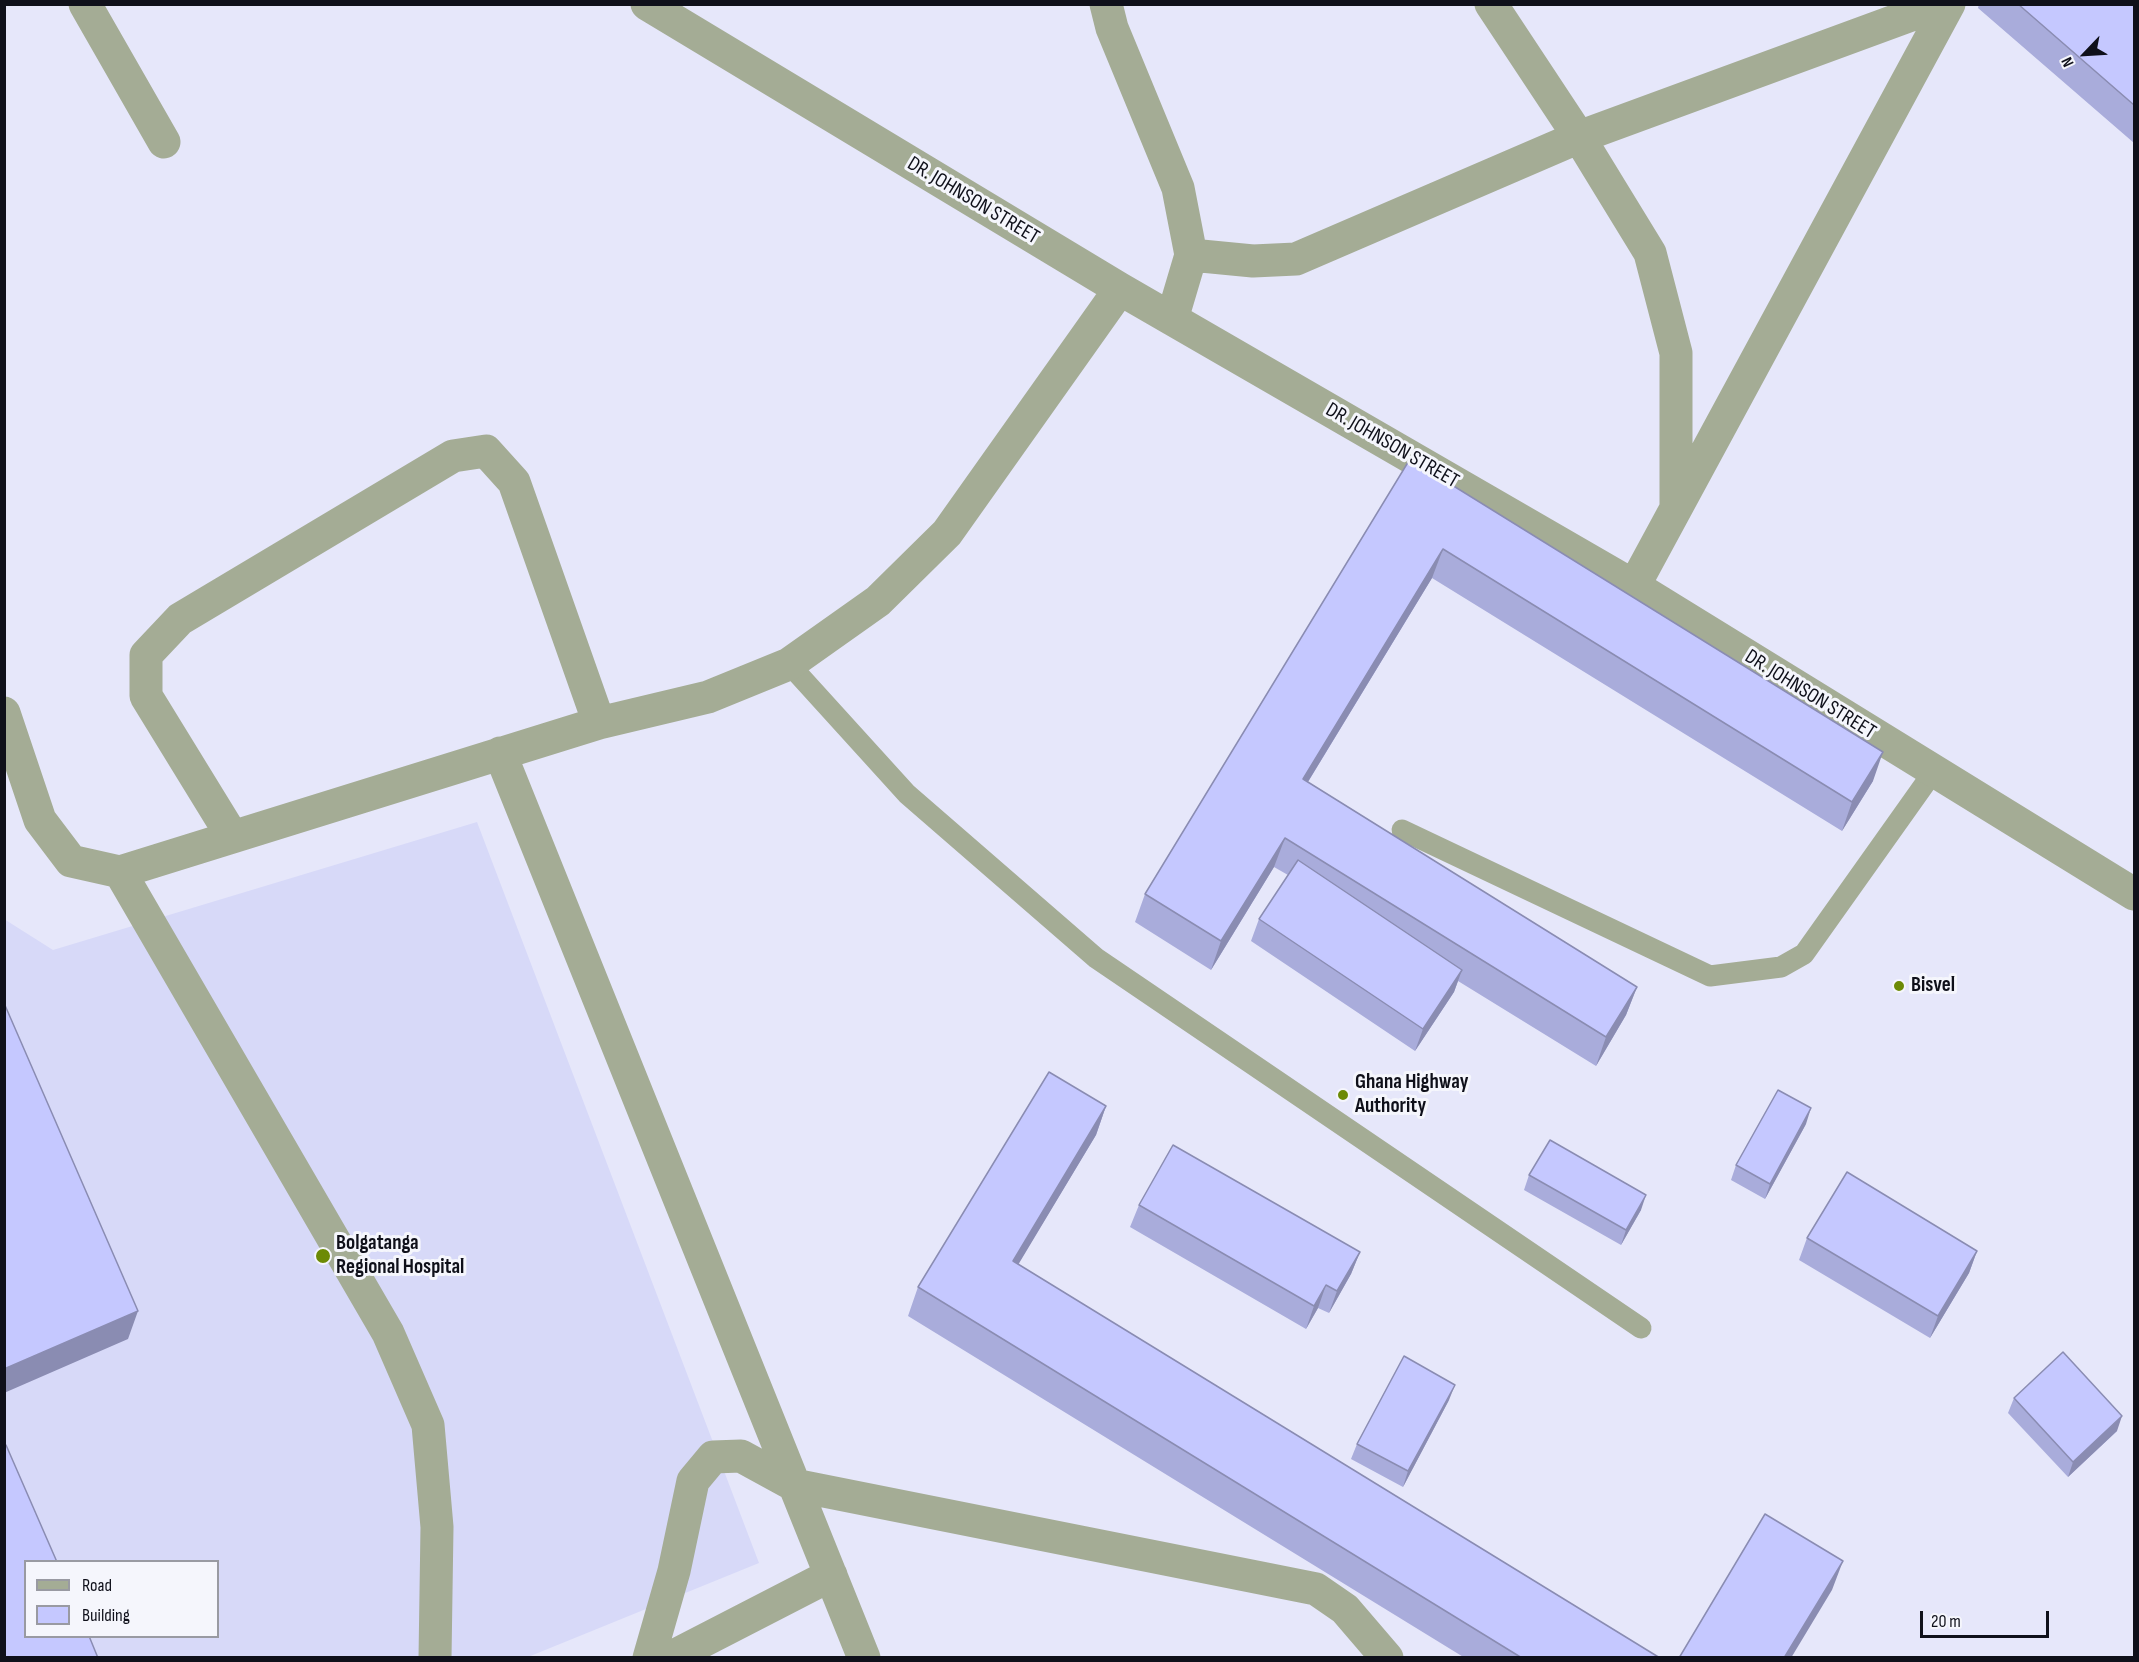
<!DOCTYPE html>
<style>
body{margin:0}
#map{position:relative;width:2139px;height:1662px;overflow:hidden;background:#e6e7fa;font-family:"Sofia Sans Condensed",sans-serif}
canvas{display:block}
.frame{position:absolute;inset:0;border:6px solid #0f101a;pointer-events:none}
.legend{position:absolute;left:24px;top:1560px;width:195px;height:78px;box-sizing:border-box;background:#f5f6fc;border:2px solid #999aa2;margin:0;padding:8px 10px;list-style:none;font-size:18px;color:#0f101a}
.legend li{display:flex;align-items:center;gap:12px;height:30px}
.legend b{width:30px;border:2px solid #999aa2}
.north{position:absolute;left:2055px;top:24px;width:60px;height:60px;-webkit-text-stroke:4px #f5f6fc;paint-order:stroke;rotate:245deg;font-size:16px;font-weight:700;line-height:24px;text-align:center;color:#0f101a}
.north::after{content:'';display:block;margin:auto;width:21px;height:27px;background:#0f101a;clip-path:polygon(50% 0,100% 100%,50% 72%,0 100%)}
.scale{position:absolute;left:1920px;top:1611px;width:129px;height:27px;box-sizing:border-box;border:3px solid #0f101a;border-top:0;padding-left:8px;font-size:18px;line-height:21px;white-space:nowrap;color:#0f101a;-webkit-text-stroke:4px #f5f6fc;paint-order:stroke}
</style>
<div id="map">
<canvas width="2139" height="1662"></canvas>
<div class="frame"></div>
<ul class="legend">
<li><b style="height:8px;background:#a4ac95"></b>Road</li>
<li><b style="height:16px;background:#c5c8ff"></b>Building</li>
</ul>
<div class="north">N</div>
<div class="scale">20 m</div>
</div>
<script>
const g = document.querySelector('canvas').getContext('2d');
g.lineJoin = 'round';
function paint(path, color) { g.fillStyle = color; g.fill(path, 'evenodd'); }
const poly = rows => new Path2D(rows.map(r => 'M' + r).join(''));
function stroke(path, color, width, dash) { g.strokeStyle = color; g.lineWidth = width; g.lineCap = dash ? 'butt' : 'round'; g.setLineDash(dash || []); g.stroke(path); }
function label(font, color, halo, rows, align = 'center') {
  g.font = font + ' "Sofia Sans Condensed",sans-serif'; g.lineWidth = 6; g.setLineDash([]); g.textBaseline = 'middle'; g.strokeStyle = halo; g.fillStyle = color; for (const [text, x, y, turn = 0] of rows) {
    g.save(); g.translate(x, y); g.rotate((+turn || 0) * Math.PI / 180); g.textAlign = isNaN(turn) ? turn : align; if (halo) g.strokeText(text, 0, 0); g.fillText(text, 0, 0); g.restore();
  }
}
paint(poly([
 [477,822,759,1563,528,1657,5,1657,4,919,53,950],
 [26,1562,218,1562,218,1636,26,1636]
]), '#d7d9f8');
stroke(poly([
 [789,664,907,794,1096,958,1641,1328],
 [1402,830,1710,976,1781,967,1804,954,1934,771]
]), '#a4ac95', 21);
stroke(poly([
 [85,4,164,142],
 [647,4,1120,289,1634,586,2134,894],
 [1106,4,1112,28,1178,188,1191,255,1172,319],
 [1491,4,1579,137,1650,253,1676,353,1676,504],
 [1191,255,1253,261,1296,259,1579,137,1941,4],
 [1634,586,1949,4],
 [4,713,40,820,71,861,120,872,599,723,708,697,789,664,878,601,947,533,1120,289],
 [500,753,864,1658],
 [232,836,146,696,146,655,180,619,453,456,486,451,514,482,599,723],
 [120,872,388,1333,428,1425,437,1527,435,1658],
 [649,1658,674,1571,693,1481,713,1457,741,1456,794,1485,1316,1589,1345,1609,1387,1658],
 [670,1658,831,1575]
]), '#a4ac95', 33);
paint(poly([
 [1979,4,2134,4,2134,143,1978,8],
 [1410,459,1873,781,1842,831,1432,578,1308,782,1637,987,1626,1015,1596,1066,1458,981,1454,992,1415,1051,1251,941,1259,919,1288,875,1274,867,1211,970,1135,922,1145,894],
 [1106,1106,1096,1135,1018,1264,1660,1658,1465,1658,908,1316,918,1287],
 [1806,1124,1765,1199,1731,1180,1736,1165],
 [1529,1175,1641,1210,1621,1245,1524,1190],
 [1139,1205,1360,1252,1351,1274,1329,1313,1318,1308,1306,1329,1130,1227],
 [1807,1238,1977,1251,1969,1273,1930,1338,1799,1260],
 [2014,1398,2117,1431,2068,1477,2008,1413],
 [1449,1400,1403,1487,1351,1459,1357,1444]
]), '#a9acdb');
paint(poly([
 [1443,549,1432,578,1292,808,1303,779],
 [1883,752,1873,781,1842,831,1852,802],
 [1285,838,1274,867,1211,970,1221,941],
 [1462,970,1454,992,1415,1051,1423,1029],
 [1637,987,1626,1015,1596,1066,1606,1037],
 [1106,1106,1096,1135,1003,1290,1013,1261],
 [1811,1108,1806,1124,1765,1199,1770,1184],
 [1646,1195,1641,1210,1621,1245,1626,1230],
 [1977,1251,1969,1273,1930,1338,1938,1316],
 [1360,1252,1351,1274,1329,1313,1337,1291],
 [1326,1285,1318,1308,1306,1329,1314,1306],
 [138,1311,128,1339,4,1393,4,1369],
 [1455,1385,1449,1400,1403,1487,1408,1471],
 [2122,1416,2117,1431,2068,1477,2073,1462],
 [1843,1561,1832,1590,1791,1658,1784,1658]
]), '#8a8cb2');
const building = poly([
 [2018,4,2134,4,2134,105,2018,4],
 [1410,459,1883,752,1852,802,1443,549,1303,779,1637,987,1606,1037,1285,838,1221,941,1145,894,1410,459],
 [1298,860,1462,970,1423,1029,1259,919,1298,860],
 [4,1003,138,1311,4,1369,4,1003],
 [1049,1072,1106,1106,1013,1261,1660,1658,1522,1658,918,1287,1049,1072],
 [1778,1090,1811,1108,1770,1184,1736,1165,1778,1090],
 [1550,1140,1646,1195,1626,1230,1529,1175,1550,1140],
 [1173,1145,1360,1252,1337,1291,1326,1285,1314,1306,1139,1205,1173,1145],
 [1847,1172,1977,1251,1938,1316,1807,1238,1847,1172],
 [2063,1352,2122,1416,2073,1462,2014,1398,2063,1352],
 [1404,1356,1455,1385,1408,1471,1357,1444,1404,1356],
 [6,1445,57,1562,26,1562,26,1636,89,1636,98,1658,4,1658,4,1446,6,1445],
 [1765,1514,1843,1561,1784,1658,1679,1658,1765,1514]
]);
paint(building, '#c5c8ff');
stroke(building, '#8a8cb2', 1.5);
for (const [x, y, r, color] of [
 [1899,986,6,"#6c8a05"],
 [1343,1095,6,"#6c8a05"],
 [323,1256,8,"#6c8a05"]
]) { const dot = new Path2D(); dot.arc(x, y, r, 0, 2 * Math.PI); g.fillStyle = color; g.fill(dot); stroke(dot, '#f5f6fc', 2); }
label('21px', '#0f101a', '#f5f6fc', [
 ["DR. JOHNSON STREET",973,201,31],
 ["DR. JOHNSON STREET",1392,446,30],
 ["DR. JOHNSON STREET",1810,695,32]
]);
label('bold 21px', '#0f101a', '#f5f6fc', [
 ["Bisvel",1911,986],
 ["Ghana Highway",1355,1083],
 ["Authority",1355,1107],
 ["Bolgatanga",336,1244],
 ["Regional Hospital",336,1268]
], 'left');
</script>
